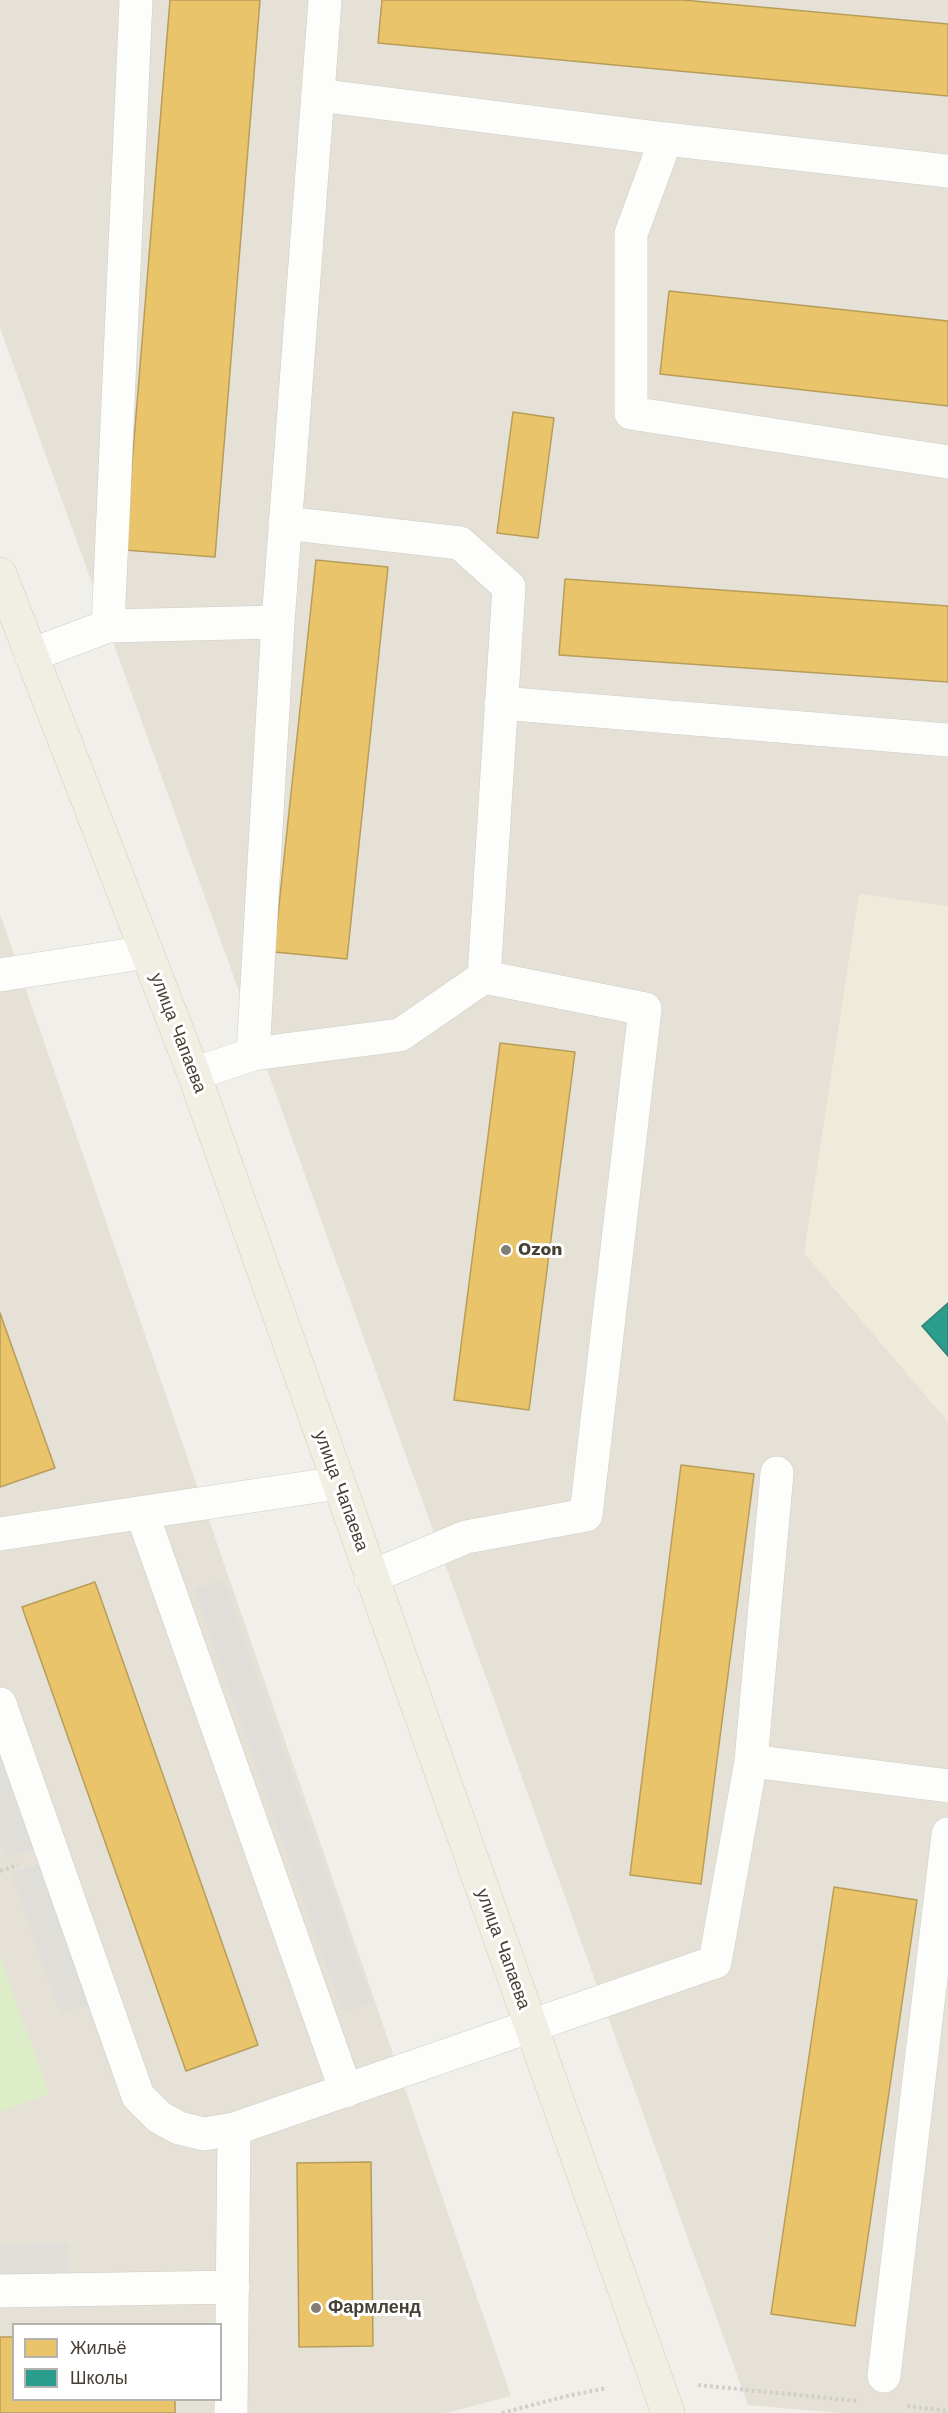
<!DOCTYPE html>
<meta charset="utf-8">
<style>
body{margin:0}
#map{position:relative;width:948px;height:2413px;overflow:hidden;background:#f0efea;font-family:"Work Sans",sans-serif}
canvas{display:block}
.legend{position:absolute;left:12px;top:2323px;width:210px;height:78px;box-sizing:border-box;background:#fff;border:2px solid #b5b3ae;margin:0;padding:8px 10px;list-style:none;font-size:18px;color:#474135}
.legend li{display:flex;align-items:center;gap:12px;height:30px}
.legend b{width:30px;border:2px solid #b5b3ae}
</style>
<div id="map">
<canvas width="948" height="2413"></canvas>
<ul class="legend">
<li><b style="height:16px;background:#e9c46a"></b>Жильё</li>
<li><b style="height:16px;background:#2a9d8f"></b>Школы</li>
</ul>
</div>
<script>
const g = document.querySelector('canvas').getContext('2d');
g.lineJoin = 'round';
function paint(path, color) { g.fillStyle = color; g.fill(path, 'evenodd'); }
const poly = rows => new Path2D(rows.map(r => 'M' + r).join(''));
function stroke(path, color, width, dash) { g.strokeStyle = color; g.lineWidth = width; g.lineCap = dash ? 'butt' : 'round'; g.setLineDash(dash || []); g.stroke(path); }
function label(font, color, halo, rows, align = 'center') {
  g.font = font + ' "Work Sans",sans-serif'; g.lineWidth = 6; g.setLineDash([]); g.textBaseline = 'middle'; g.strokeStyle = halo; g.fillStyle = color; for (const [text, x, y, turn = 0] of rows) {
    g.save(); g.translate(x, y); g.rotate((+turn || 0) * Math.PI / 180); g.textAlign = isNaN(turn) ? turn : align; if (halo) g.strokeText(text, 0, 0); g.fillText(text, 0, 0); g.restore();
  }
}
paint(poly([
 [0,0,948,0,948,2413,841,2413,748,2405,0,328],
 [0,914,511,2396,446,2413,0,2413],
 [14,2324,220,2324,220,2400,14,2400]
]), '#e5e1d6');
paint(poly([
 [859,894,948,906,948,1422,804,1253]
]), '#efebdb');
paint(poly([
 [0,1956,49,2094,0,2112]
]), '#dcedc8');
paint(poly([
 [223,1579,372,2003,343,2013,194,1589],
 [0,1749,35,1849,6,1859,0,1842],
 [40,1863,90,2004,61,2015,11,1873],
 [68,2244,69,2282,0,2283,0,2245]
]), '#dfded9');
const homes = poly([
 [170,0,260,0,215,557,125,550,170,0],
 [382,0,683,0,948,24,948,96,378,43,382,0],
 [669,291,948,321,948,406,660,374,669,291],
 [513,412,554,418,538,538,497,533,513,412],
 [316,560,388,567,347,959,274,952,316,560],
 [565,579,948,606,948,682,559,655,565,579],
 [500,1043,575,1052,529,1410,454,1400,500,1043],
 [0,1313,55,1468,0,1487,0,1313],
 [681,1465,754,1474,701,1884,630,1875,681,1465],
 [95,1582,258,2045,186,2071,22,1607,95,1582],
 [834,1887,917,1900,855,2326,771,2314,834,1887],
 [371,2162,373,2346,299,2347,297,2163,371,2162],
 [0,2337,14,2337,14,2400,175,2400,175,2413,0,2413,0,2337]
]);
paint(homes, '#e9c46a');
stroke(homes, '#b89d5a', 1.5);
const schools = poly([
 [948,1303,948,1356,922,1326,948,1303]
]);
paint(schools, '#2a9d8f');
stroke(schools, '#338174', 1.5);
const minor = poly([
 [318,95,666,139],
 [948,171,666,139,631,234,631,413,948,462],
 [285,523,460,543,509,587,484,977],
 [278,622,325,0],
 [108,626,136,0],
 [31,655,108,626,278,622,253,1054,194,1074],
 [501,703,948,740],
 [0,975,147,952],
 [253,1054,400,1035,484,977,645,1009,586,1515,466,1537,371,1577],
 [142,1513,346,2091],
 [0,1534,338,1483],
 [0,1704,138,2096,159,2117,179,2128,204,2134,234,2129,715,1962,751,1761,948,1786],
 [751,1761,777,1473],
 [0,2291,233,2287],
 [884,2376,948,1834],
 [231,2413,234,2129]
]);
const major = poly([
 [0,574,194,1074,668,2413]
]);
stroke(minor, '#cecdc7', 34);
stroke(major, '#d4ccb6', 34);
stroke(poly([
 [0,1871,18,1865],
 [698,2385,858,2401],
 [907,2406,948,2411],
 [502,2413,567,2396,607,2388]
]), '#d1cfca', 4, [3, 3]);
stroke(minor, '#fdfdfc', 33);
stroke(major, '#f1eee3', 33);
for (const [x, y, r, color] of [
 [506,1250,6,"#827e74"],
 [316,2308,6,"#827e74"]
]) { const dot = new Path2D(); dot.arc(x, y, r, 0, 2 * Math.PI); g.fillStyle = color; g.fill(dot); stroke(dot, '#fff', 2); }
label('18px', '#474135', '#fff', [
 ["улица Чапаева",178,1033,69],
 ["улица Чапаева",341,1491,70],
 ["улица Чапаева",503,1949,70]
]);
label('bold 18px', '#474135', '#fff', [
 ["Ozon",518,1250],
 ["Фармленд",328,2308]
], 'left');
</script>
